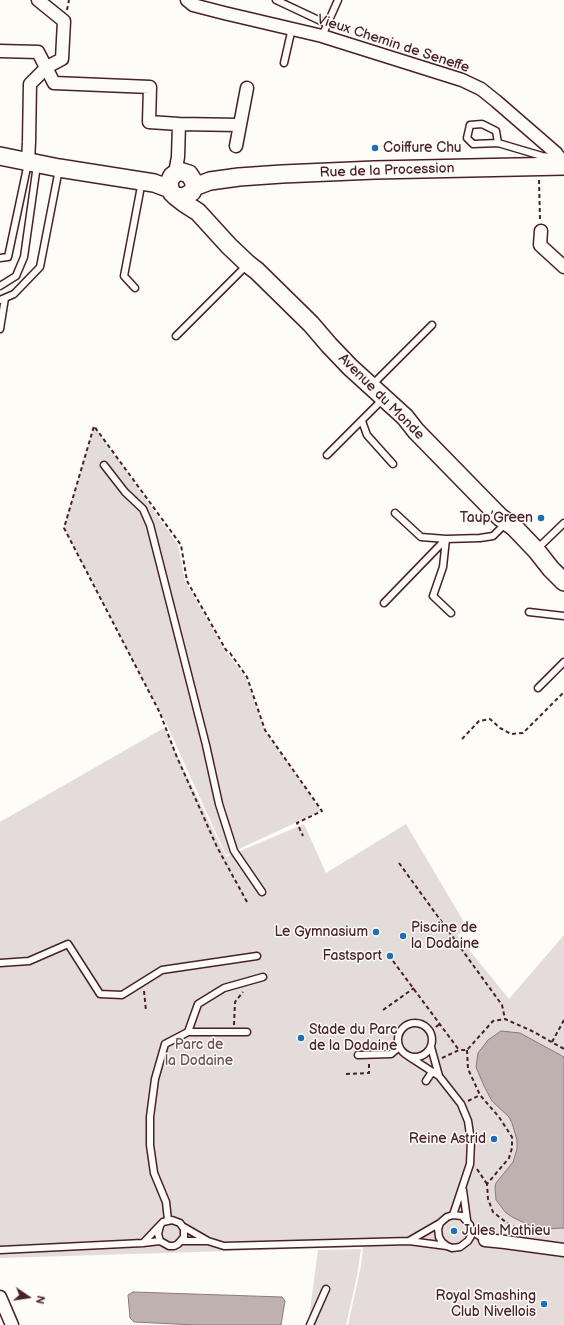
<!DOCTYPE html>
<meta charset="utf-8">
<style>
body{margin:0}
#map{position:relative;width:564px;height:1325px;overflow:hidden;background:#fdfcf7;font-family:"Balsamiq Sans",sans-serif}
canvas{display:block}
.north{position:absolute;left:8px;top:1277px;width:40px;height:40px;-webkit-text-stroke:3px #fdfcf7;paint-order:stroke;rotate:103deg;font-size:11px;font-weight:700;line-height:16px;text-align:center;color:#4a1f2b}
.north::after{content:'';display:block;margin:auto;width:14px;height:18px;background:#4a1f2b;clip-path:polygon(50% 0,100% 100%,50% 72%,0 100%)}
</style>
<div id="map">
<canvas width="564" height="1325"></canvas>
<div class="north">N</div>
</div>
<script>
const g = document.querySelector('canvas').getContext('2d');
g.lineJoin = 'round';
function paint(path, color) { g.fillStyle = color; g.fill(path, 'evenodd'); }
const poly = rows => new Path2D(rows.map(r => 'M' + r).join(''));
function stroke(path, color, width, dash) { g.strokeStyle = color; g.lineWidth = width; g.lineCap = dash ? 'butt' : 'round'; g.setLineDash(dash || []); g.stroke(path); }
function label(font, color, halo, rows, align = 'center') {
  g.font = font + ' "Balsamiq Sans",sans-serif'; g.lineWidth = 3; g.setLineDash([]); g.textBaseline = 'middle'; g.strokeStyle = halo; g.fillStyle = color; for (const [text, x, y, turn = 0] of rows) {
    g.save(); g.translate(x, y); g.rotate((+turn || 0) * Math.PI / 180); g.textAlign = isNaN(turn) ? turn : align; if (halo) g.strokeText(text, 0, 0); g.fillText(text, 0, 0); g.restore();
  }
}
paint(poly([
 [94,426,178,545,185,581,225,650,246,678,265,731,321,811,226,855,167,725,64,528],
 [164,728,226,857,304,824,326,873,406,824,468,929,457,935,509,999,564,935,564,1325,348,1325,361,1266,363,1247,0,1258,0,822],
 [361,1249,357,1276,346,1325,308,1325,318,1250]
]), '#e3dcda');
const water = poly([
 [501,1031,520,1033,564,1057,564,1228,545,1229,529,1225,514,1218,506,1213,496,1200,495,1187,496,1183,513,1162,517,1149,517,1140,512,1123,509,1117,492,1101,484,1086,476,1067,478,1053,488,1040,501,1031],
 [133,1292,282,1297,285,1301,281,1325,196,1325,134,1322,130,1318,128,1295,133,1292]
]);
paint(water, '#c0b1b1');
stroke(water, '#91777b', 1);
const lane = poly([
 [276,0,327,24],
 [322,36,338,0],
 [284,63,292,28],
 [498,143,496,131,482,124,470,125,467,138,473,144,498,143,542,156,558,158],
 [0,258,8,257,28,163],
 [0,286,16,276,24,257,37,165],
 [135,288,124,276,142,181],
 [0,300,14,294,40,267,59,169],
 [0,329,5,298],
 [176,336,247,265],
 [372,385,432,325],
 [362,421,367,435,393,464],
 [327,455,384,398],
 [104,465,125,492,143,509,150,525,206,745,219,804,234,851,262,892],
 [395,513,421,537,446,539,443,567,433,596,451,613],
 [536,550,564,523],
 [384,603,446,539,480,538,493,536,506,523],
 [529,612,564,616],
 [538,688,564,662],
 [0,963,29,961,68,944,100,994,122,995,162,970,257,956],
 '398 1040a17 17 0 1 1 34 0a17 17 0 1 1-34 0Z',
 [188,1032,198,1004,224,988,263,977],
 [431,1047,439,1076],
 [358,1055,391,1054,399,1047],
 [408,1056,439,1076,461,1104,468,1121,471,1141,470,1164,453,1215],
 [426,1081,432,1072],
 [463,1190,467,1220],
 [168,1220,166,1202,154,1173,150,1145,150,1117,155,1079,165,1044,188,1032,247,1032],
 [440,1223,438,1229,439,1237,442,1242,447,1246],
 [160,1226,158,1234,160,1241,169,1246,174,1246,178,1244,184,1237,184,1229,182,1226],
 [471,1230,485,1240],
 [182,1241,207,1241],
 [143,1243,163,1222,172,1220,180,1223,182,1226,208,1241,224,1246,409,1241,447,1246,452,1248,460,1247,468,1241,471,1236,470,1225,462,1216,453,1215,447,1217,440,1223,409,1241],
 [0,1250,143,1243,160,1241],
 [310,1325,326,1289]
]);
const street = poly([
 [187,0,193,5,224,13,322,36,462,80,481,89,496,101,556,153,564,164],
 [0,51,38,52,54,83,150,87,149,122,179,124,240,125],
 [236,146,247,88],
 [28,162,29,142,30,84,47,67,62,59,64,21,38,0],
 [175,173,178,157,179,124],
 [541,231,540,245,564,267],
 [485,1240,505,1242,564,1250],
 [0,1297,12,1325]
]);
const secondary = poly([
 [0,156,59,168,154,183,170,189],
 [194,187,210,181,239,177,282,174,375,170,564,166],
 [175,196,184,197,192,192,194,187,194,182,189,174,179,171,172,176,169,182,170,189,172,193,175,196,184,203,198,212,229,246,248,264,257,271,311,324,329,345,350,367,405,417,416,431,500,517,514,527,536,550,551,569,564,582]
]);
stroke(lane, '#4a1f2b', 9);
stroke(street, '#4a1f2b', 15);
stroke(secondary, '#4a1f2b', 20);
stroke(poly([
 [67,10,69,0],
 [539,180,540,220],
 [462,739,479,721,490,719,500,728,511,734,523,733,564,692],
 [399,863,502,1005,505,1019],
 [247,902,217,847,176,755,160,713,64,528,94,426,181,545,187,581,226,650,230,653,247,677,265,730,322,811,297,823,303,836],
 [393,961,459,1050],
 [144,991,146,1011],
 [383,1010,414,988],
 [234,1025,235,1002,243,992],
 [430,1031,440,1024],
 [552,1042,564,1020],
 [467,1050,468,1069,480,1095,499,1117,512,1137,512,1148,509,1158,487,1184,488,1199,493,1212,507,1223,527,1233],
 [442,1058,459,1050,467,1050,493,1021,505,1019,532,1031,564,1049],
 [346,1074,369,1073,369,1063],
 [468,1101,480,1095],
 [477,1169,487,1184]
]), '#4a1f2b', 2, [4, 3]);
stroke(lane, '#fdfcf7', 6);
stroke(street, '#fdfcf7', 12);
stroke(secondary, '#fdfcf7', 17);
for (const [x, y, r, color] of [
 [375,148,4,"#1f6fb2"],
 [541,518,4,"#1f6fb2"],
 [376,932,4,"#1f6fb2"],
 [403,936,4,"#1f6fb2"],
 [390,956,4,"#1f6fb2"],
 [301,1038,4,"#1f6fb2"],
 [494,1139,4,"#1f6fb2"],
 [454,1231,4,"#1f6fb2"],
 [544,1304,4,"#1f6fb2"]
]) { const dot = new Path2D(); dot.arc(x, y, r, 0, 2 * Math.PI); g.fillStyle = color; g.fill(dot); stroke(dot, '#fdfcf7', 1.5); }
label('14px', '#4a1f2b', '#fdfcf7', [
 ["Vieux Chemin de Seneffe",393,44,18],
 ["Rue de la Procession",387,171,-2],
 ["Avenue du Monde",381,397,45]
]);
label('14px', '#4a1f2b', '#fdfcf7', [
 ["Coiffure Chu",383,148,"left"],
 ["Taup’Green",533,518],
 ["Piscine de",411,928,"left"],
 ["la Dodaine",411,944,"left"],
 ["Le Gymnasium",368,932],
 ["Fastsport",382,956],
 ["Stade du Parc",309,1030,"left"],
 ["de la Dodaine",309,1046,"left"],
 ["Reine Astrid",486,1139],
 ["Jules Mathieu",462,1231,"left"],
 ["Royal Smashing",536,1296],
 ["Club Nivellois",536,1312]
], 'right');
label('14px', '#704e57', '#fdfcf7', [
 ["Parc de",199,1045],
 ["la Dodaine",199,1061]
]);
</script>
